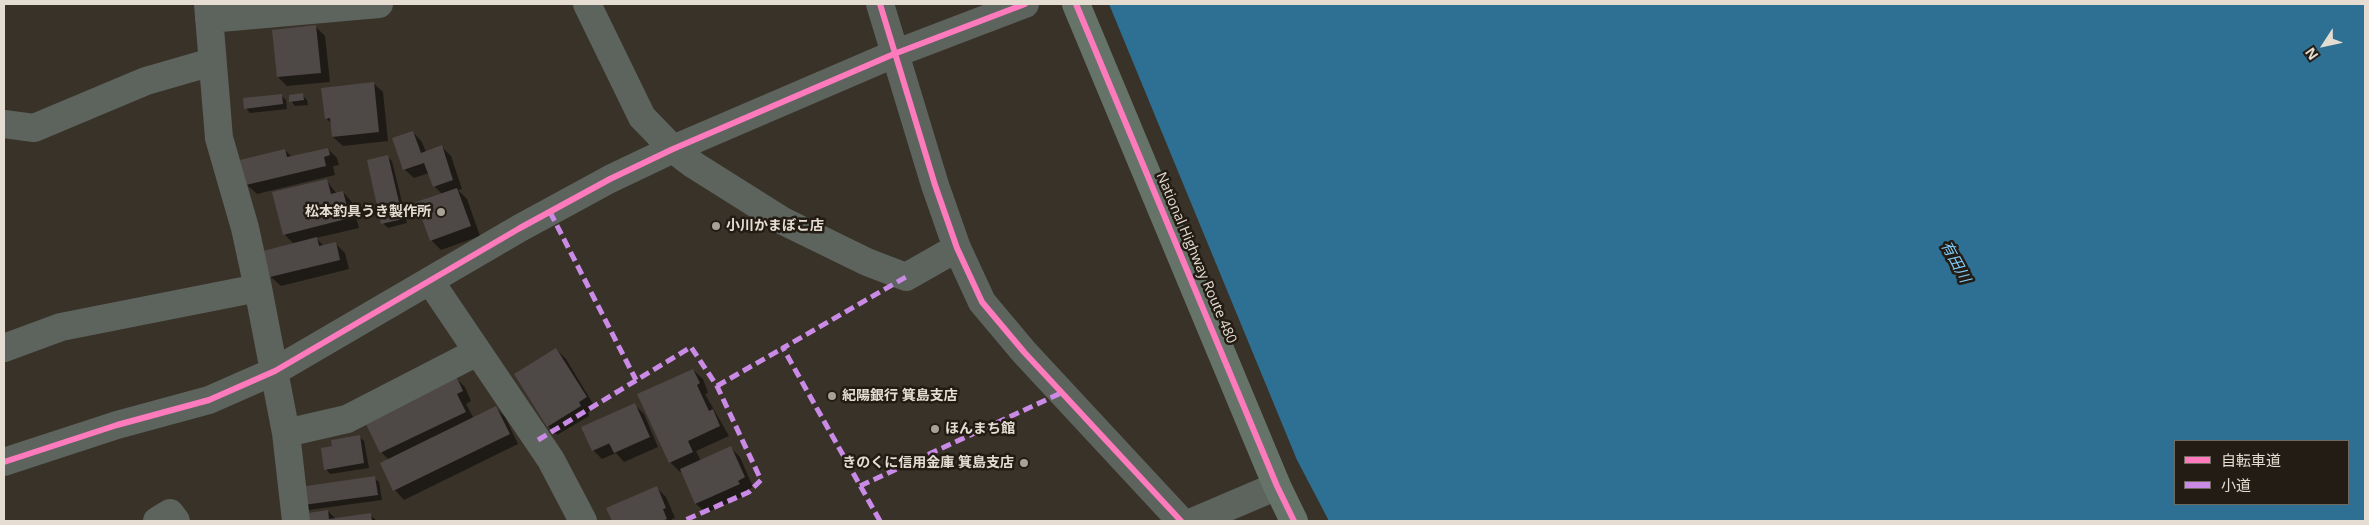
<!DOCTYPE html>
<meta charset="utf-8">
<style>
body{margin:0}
#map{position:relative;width:2369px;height:525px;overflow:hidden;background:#393228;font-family:"Open Sans","Noto Sans JP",sans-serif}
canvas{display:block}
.frame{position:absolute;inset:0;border:5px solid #e5ddd2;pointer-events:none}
.legend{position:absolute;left:2174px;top:440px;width:175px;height:65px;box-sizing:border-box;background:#221c14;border:1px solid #706960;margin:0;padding:6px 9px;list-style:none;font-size:15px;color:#e5ddd2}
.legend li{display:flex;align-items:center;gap:10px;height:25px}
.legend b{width:25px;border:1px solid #706960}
.north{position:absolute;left:2299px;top:20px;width:50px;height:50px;-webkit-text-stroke:4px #221c14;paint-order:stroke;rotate:235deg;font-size:14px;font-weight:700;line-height:20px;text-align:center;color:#e5ddd2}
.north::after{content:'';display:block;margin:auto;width:18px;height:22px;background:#e5ddd2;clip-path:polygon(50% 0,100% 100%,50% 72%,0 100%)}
</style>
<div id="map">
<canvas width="2369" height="525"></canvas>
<div class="frame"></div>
<ul class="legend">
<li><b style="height:6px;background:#fd7abc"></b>自転車道</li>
<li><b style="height:6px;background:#ca8be6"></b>小道</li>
</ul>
<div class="north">N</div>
</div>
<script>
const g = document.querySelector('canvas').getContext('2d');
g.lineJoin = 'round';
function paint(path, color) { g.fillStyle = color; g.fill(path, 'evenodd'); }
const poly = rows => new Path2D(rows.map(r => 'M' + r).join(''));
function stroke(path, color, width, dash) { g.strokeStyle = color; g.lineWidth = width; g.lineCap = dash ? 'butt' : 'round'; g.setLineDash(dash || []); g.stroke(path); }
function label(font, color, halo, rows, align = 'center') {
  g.font = font + ' "Open Sans","Noto Sans JP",sans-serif'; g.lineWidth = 5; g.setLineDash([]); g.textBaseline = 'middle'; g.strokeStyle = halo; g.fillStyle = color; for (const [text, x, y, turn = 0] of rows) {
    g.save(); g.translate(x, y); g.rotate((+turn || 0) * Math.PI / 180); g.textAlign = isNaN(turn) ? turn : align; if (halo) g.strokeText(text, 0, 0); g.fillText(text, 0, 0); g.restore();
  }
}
paint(poly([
 [1109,4,2365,4,2365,521,1329,521,1297,460],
 [2175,441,2348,441,2348,504,2175,504]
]), '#2e7094');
paint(poly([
 [315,26,325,36,330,82,287,86,278,77],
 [373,83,383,92,388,141,343,146,333,137,332,124,326,118],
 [281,95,286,100,287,109,250,113,246,108],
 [302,95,307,100,308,105,295,106,291,101],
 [413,132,422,142,426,152,442,147,451,156,462,189,458,190,467,199,480,236,441,250,431,240,442,194,434,186,429,173,414,178,404,169],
 [328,149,337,158,339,165,333,166,335,175,257,194,247,185,241,161,285,150,292,157],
 [387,156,392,161,407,223,388,228,383,223],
 [326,180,337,194,343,192,352,202,359,228,316,238,324,246,335,243,345,253,349,269,281,286,271,277,294,244,284,234],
 [556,349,566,359,595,407,588,412,589,416,557,435,548,426],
 [693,370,703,379,708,393,705,394,729,436,696,451,701,461,731,448,740,457,753,487,747,490,748,494,706,513,696,504,682,471,680,472,670,462],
 [455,377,465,387,471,401,466,404,474,419,496,408,505,417,518,444,404,500,395,490,382,464,389,460,381,452],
 [635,405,644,414,658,447,624,462,616,453,602,459,593,450],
 [615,439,616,441,595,450,595,448],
 [359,436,364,441,369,468,330,474,326,469,333,447],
 [374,478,379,482,382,500,309,510,304,505],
 [657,488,666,497,675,518,672,519,672,521,614,521,608,509],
 [328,511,336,519,370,515,377,521,310,521,309,514]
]), '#0007');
paint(poly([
 [316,25,321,73,277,77,272,30],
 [374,82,379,132,332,137,330,118,325,119,321,88],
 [303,93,304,100,289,102,289,95],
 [282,94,283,104,244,109,243,98],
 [413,131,421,153,442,145,453,180,433,187,424,163,403,170,392,138],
 [328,148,330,155,324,157,326,166,246,185,240,160,285,149,287,157],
 [388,155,403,219,381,224,367,160],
 [327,179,331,194,343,191,350,218,283,235,272,192],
 [457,188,471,226,430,241,416,202],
 [317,237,319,246,336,242,340,260,270,277,263,251],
 [556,348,587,397,579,402,581,406,547,427,514,374],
 [693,369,700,383,697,385,709,411,713,409,720,426,688,441,693,452,669,463,637,394],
 [456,376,463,391,457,394,466,412,380,453,364,420],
 [635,403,650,437,614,453,609,443,592,451,581,427],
 [496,406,510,434,393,491,380,463],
 [360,435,364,463,324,470,321,448,332,446,331,440],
 [731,446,745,477,738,481,740,484,695,504,680,469],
 [375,476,378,495,303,505,300,487],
 [657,486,666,508,663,509,667,519,662,521,612,521,606,508],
 [328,510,329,519,371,513,372,521,309,521,308,513]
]), '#4e4847');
stroke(poly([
 [208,4,219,138,245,228,258,288,286,433,296,521],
 [587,4,642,117,673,149,694,165,783,221,867,262,906,277,957,248],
 [880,4,935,185,957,248,982,302,1024,352,1181,521],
 [209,19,379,4],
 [4,124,34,128,146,81,212,62],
 [430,281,551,460,583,521],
 [4,348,61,327,258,288],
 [286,433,347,419,477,352],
 [4,462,117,425,209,400,275,371,520,228,610,179,673,149,894,54,1025,4],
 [157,521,170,513,176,521],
 [1195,521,1277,486]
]), '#5d635d', 28);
stroke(poly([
 [1076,4,1277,486,1294,521]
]), '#667369', 28);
stroke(poly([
 [550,212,636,380],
 [717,386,783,348],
 [538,440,691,347,717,386,761,480,749,492,683,521],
 [860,486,1061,393],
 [880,521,783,348,906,277]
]), '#ca8be6', 5, [10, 5]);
stroke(poly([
 [880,4,935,185,957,248,982,302,1024,352,1181,521],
 [1076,4,1277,486,1294,521],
 [4,462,117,425,209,400,275,371,520,228,610,179,673,149,894,54,1025,4]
]), '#fd7abc', 6);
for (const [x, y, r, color] of [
 [441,212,5,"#a9a196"],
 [716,226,5,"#a9a196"],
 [832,396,5,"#a9a196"],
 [935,429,5,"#a9a196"],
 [1024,463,5,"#a9a196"]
]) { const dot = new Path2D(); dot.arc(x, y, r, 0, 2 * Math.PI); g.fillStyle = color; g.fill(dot); stroke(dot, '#221c14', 2); }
label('bold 14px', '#e5ddd2', '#221c14', [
 ["松本釣具うき製作所",431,212,"right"],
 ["小川かまぼこ店",726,226],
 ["紀陽銀行 箕島支店",842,396],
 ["ほんまち館",945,429],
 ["きのくに信用金庫 箕島支店",1014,463,"right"]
], 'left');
label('14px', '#e5ddd2', '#221c14', [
 ["National Highway Route 480",1196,258,67]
]);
label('italic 15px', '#80ccfb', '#221c14', [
 ["有田川",1955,262,62]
]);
</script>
